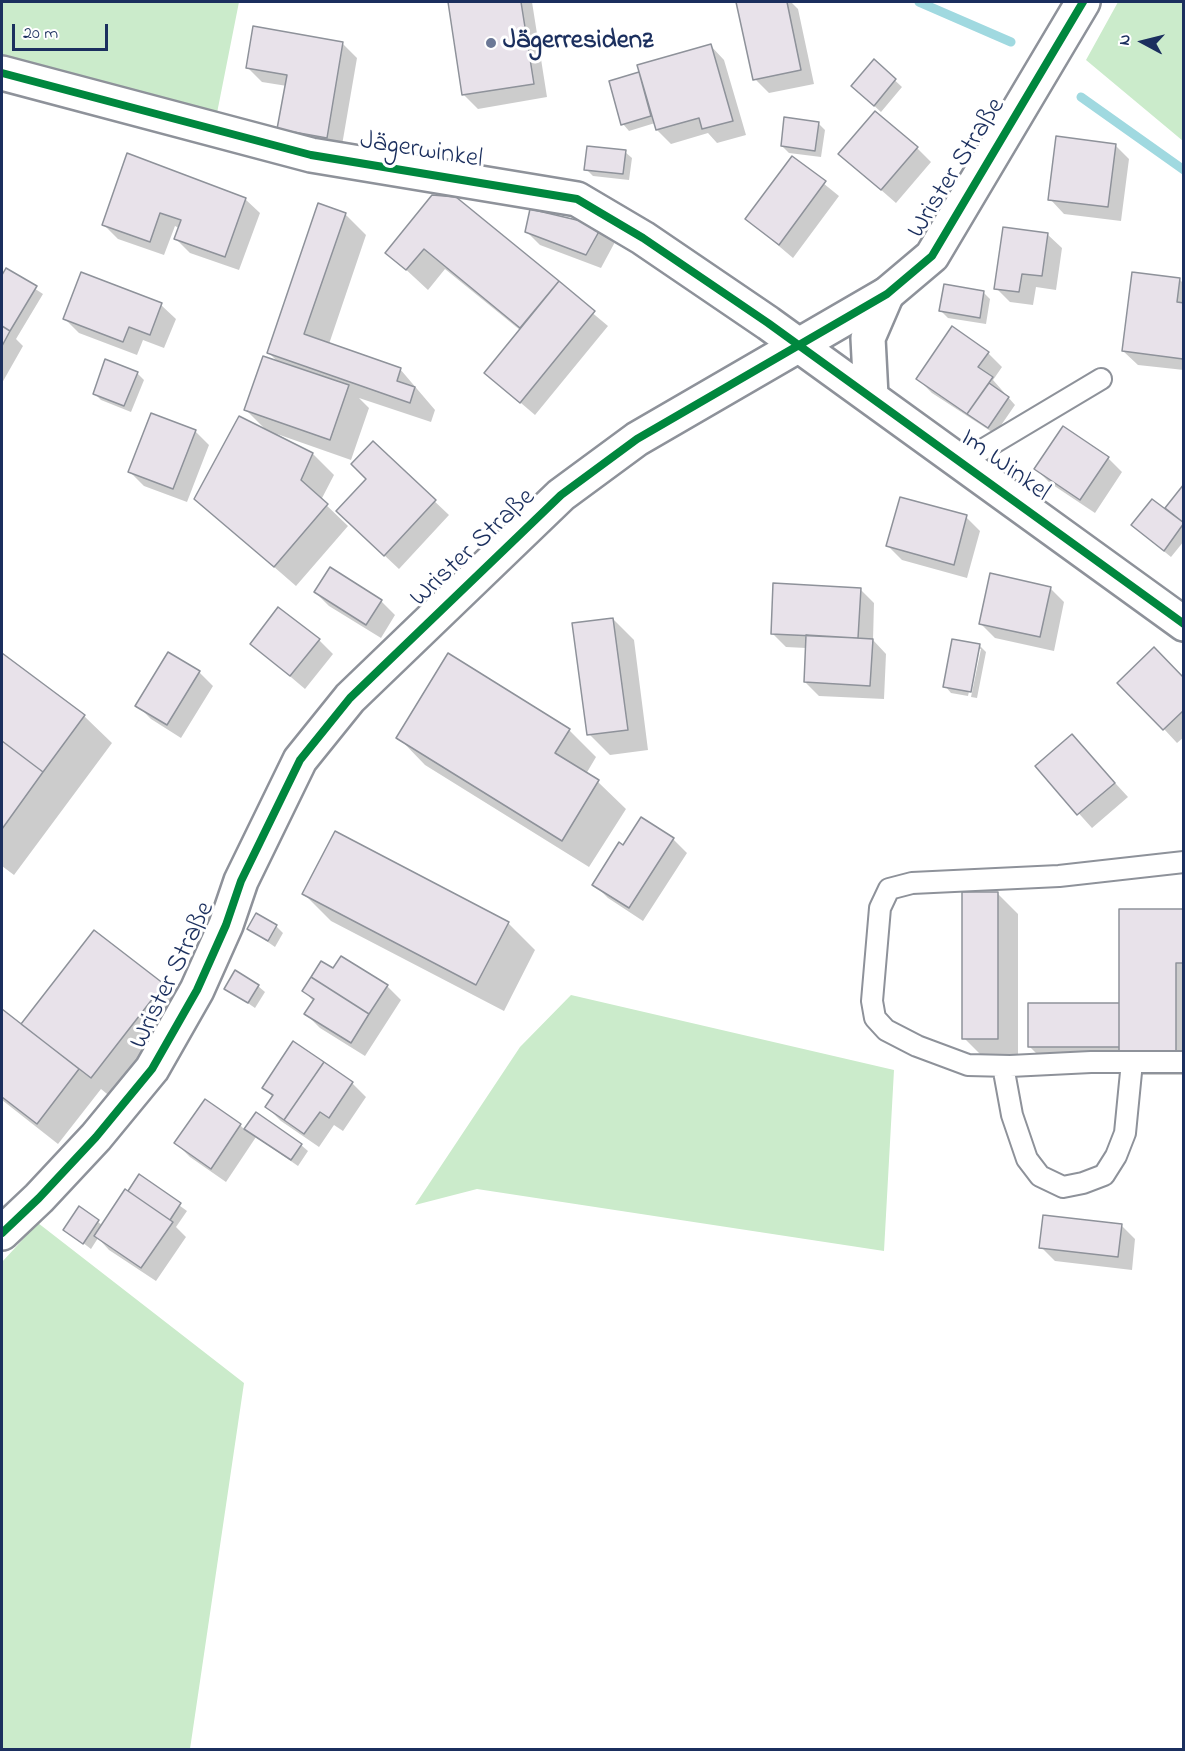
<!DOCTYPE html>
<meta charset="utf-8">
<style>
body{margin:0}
#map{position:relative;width:1185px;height:1751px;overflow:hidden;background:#fff;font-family:"Indie Flower",sans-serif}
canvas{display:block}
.frame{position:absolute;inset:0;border:3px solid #1b2f5e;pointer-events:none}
.north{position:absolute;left:1113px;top:12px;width:60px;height:60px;-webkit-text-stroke:4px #fff;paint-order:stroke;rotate:277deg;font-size:16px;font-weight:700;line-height:24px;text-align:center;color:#1b2f5e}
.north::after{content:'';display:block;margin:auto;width:21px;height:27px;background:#1b2f5e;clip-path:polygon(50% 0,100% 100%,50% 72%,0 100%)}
.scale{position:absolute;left:12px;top:24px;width:96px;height:27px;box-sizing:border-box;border:3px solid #1b2f5e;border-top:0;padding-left:8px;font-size:18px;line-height:21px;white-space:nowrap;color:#1b2f5e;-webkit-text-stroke:4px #fff;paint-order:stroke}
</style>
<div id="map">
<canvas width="1185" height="1751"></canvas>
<div class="frame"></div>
<div class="north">N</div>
<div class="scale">20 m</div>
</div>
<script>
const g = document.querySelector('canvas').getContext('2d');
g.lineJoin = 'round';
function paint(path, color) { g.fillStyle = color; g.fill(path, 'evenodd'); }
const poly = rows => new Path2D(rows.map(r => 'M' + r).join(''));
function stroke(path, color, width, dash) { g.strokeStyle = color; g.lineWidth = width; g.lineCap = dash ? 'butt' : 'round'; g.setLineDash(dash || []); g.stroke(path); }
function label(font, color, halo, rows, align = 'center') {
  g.font = font + ' "Indie Flower",sans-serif'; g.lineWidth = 6; g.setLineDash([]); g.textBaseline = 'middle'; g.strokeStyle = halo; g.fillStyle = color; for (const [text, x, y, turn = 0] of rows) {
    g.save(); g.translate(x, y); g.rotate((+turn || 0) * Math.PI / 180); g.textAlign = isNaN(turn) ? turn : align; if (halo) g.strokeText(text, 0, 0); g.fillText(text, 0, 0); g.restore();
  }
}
paint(poly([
 [2,2,239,2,216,118,2,61],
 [1118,2,1183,2,1183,141,1086,60],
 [571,995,894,1070,884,1251,477,1189,415,1205,520,1047],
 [38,1223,244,1383,190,1749,2,1749,2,1262]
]), '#cbebcb');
paint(poly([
 [449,2,532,2,547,97,478,109,464,95],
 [738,2,791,2,798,9,814,84,769,93,755,79],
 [343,44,357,58,341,151,293,143,279,129,287,86,262,82,248,68],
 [710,45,724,60,746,135,717,143,708,133,671,144,657,130,655,123,629,131,623,124,611,82,641,73],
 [874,61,902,87,881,112,860,93],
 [818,123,825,130,821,157,789,153,782,146],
 [1115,145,1129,159,1121,221,1064,214,1050,199],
 [917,148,931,162,896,203,840,154],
 [625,152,632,158,629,180,593,176,586,169],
 [128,155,245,199,260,213,239,270,190,253,176,239,179,228,175,226,164,255,118,239,104,225],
 [792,158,839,196,793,258,747,219],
 [456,199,608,326,535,415,486,373,520,330,445,269,428,290,387,252],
 [345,214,366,235,329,344,400,369,435,410,431,422,359,398,369,408,351,460,277,434,313,454,334,475,321,500,348,526,296,586,196,499,267,431,246,410,278,362,268,352],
 [601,228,615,242,601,268,540,245,526,231],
 [1047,234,1062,248,1056,290,1036,287,1033,305,1010,302,996,288],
 [6,270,43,294,16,339,23,346,2,383,2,278],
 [81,274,161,305,176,319,164,348,143,340,137,355,79,333,65,319],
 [1180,280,1184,284,1184,370,1138,365,1123,351],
 [983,292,990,299,986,324,948,318,941,311],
 [988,353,1002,367,993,380,1015,405,995,434,932,393,918,379],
 [137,373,144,380,131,412,101,400,94,393],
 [195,431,209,445,187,502,144,486,130,472],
 [373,443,449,515,399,569,352,525,367,479],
 [1108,458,1122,472,1095,513,1050,483,1036,469],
 [1184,487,1184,541,1171,557,1140,532,1173,517,1167,508],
 [966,517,980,531,967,578,902,560,888,546],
 [1050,588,1064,602,1054,651,995,638,981,624],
 [860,589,874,603,873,640,886,654,884,699,819,696,805,682,806,648,786,647,772,633],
 [315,592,381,601,395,615,381,638,329,606],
 [613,619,634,640,648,750,610,755,589,734],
 [319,640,333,654,305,689,252,644],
 [979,645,986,652,977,698,971,697,981,649,978,649,968,696,951,693,945,686],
 [2,655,84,716,112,743,14,875,2,866],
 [449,655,569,730,596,757,586,774,598,782,626,809,589,867,425,765,398,737],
 [199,672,213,686,181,738,151,719,137,705],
 [1184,679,1184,737,1177,743,1164,729],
 [1072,736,1128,797,1092,828,1037,767],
 [673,839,687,853,643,921,608,898,594,884,623,847],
 [997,893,1018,914,1018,1059,985,1059,964,1038],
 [304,894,508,923,535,950,504,1011,331,921],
 [1184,910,1184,1075,1142,1075,1127,1060,1044,1061,1030,1047,1121,1005],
 [276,926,283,933,275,947,249,929],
 [334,970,387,986,401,1000,365,1056,320,1028,306,1014,314,1002,304,991],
 [163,985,184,1006,112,1098,101,1089,58,1144,2,1100,2,1011,21,1026],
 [258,986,265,992,255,1008,226,988],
 [352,1083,366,1097,343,1131,334,1125,319,1147,281,1121,267,1107,274,1098,264,1088],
 [240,1125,245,1130,301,1145,308,1151,298,1166,256,1137,226,1182,190,1157,176,1143],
 [139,1176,187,1211,176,1227,186,1237,156,1281,109,1250,98,1238,91,1249,65,1229,79,1208,102,1225],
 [1121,1225,1135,1239,1132,1270,1055,1261,1041,1247]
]), '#0003');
stroke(poly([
 [919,2,1011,42],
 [1081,97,1184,170]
]), '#a0d9e0', 9);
const building = poly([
 [448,2,521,2,534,84,462,95,448,2],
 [736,2,787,2,801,70,753,80,736,2],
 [253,26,343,42,327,138,277,129,287,75,246,68,253,26],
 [711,44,733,121,702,129,699,118,656,130,637,65,711,44],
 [874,59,896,79,874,106,851,86,874,59],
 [639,72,651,116,621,125,609,81,639,72],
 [875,111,918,147,881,190,838,154,875,111],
 [784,117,819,122,815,151,781,146,784,117],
 [1056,136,1116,144,1108,207,1048,200,1056,136],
 [587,146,626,150,623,174,584,170,587,146],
 [127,153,246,198,225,257,174,239,181,220,160,213,150,242,102,225,127,153],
 [792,156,826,181,779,245,745,219,792,156],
 [432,195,456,197,559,281,520,328,424,249,406,270,385,253,432,195],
 [318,203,346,213,304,334,401,368,397,381,415,387,410,403,267,353,318,203],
 [530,209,602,226,586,255,525,232,530,209],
 [1003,227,1048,233,1042,276,1022,274,1019,292,994,289,1003,227],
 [6,268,37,286,10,331,2,326,2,275,6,268],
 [81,272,162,303,150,335,129,327,123,342,63,319,81,272],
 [1132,272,1180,278,1177,302,1184,303,1183,359,1122,351,1132,272],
 [559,281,595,311,520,403,484,373,559,281],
 [944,284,984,291,980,318,939,311,944,284],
 [2,326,10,331,2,346,2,326],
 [952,326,989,352,978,367,993,377,967,414,916,379,952,326],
 [263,356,349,385,330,440,244,410,263,356],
 [105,359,138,372,124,406,93,394,105,359],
 [989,383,1009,397,988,428,967,414,989,383],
 [151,413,196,430,173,489,128,472,151,413],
 [239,416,313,453,301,480,328,504,274,567,194,499,239,416],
 [1063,426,1109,457,1080,500,1034,469,1063,426],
 [373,441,436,500,384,556,336,511,366,479,351,464,373,441],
 [1184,484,1184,523,1165,508,1184,484],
 [900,497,967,515,954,565,886,546,900,497],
 [1152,499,1184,523,1164,551,1131,525,1152,499],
 [330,567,382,600,366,625,314,592,330,567],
 [990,573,1051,587,1040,637,979,624,990,573],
 [773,583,861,588,858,638,771,634,773,583],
 [278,607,320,639,290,676,250,644,278,607],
 [613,618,628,730,587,735,572,623,613,618],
 [806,635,873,639,870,686,804,682,806,635],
 [952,639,980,644,971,692,943,687,952,639],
 [1154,647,1184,678,1184,710,1163,730,1117,683,1154,647],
 [168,652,200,671,167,725,135,706,168,652],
 [2,653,85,715,43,772,2,741,2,653],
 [448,653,570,729,555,753,599,780,562,841,396,738,448,653],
 [1072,734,1115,783,1077,815,1035,766,1072,734],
 [2,741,43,772,2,829,2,741],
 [641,817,674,838,629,908,592,885,619,842,623,845,641,817],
 [335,831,509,922,476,985,302,894,335,831],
 [962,892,998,892,998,1039,962,1039,962,892],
 [1119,909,1184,909,1184,963,1176,963,1176,1055,1119,1055,1119,909],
 [256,913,277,925,268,941,247,929,256,913],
 [94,930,164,984,91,1078,21,1024,94,930],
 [341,956,388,985,369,1014,311,977,321,961,333,968,341,956],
 [235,970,259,985,248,1003,224,989,235,970],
 [311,977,369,1014,351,1043,304,1014,314,999,302,991,311,977],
 [1028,1003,1119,1003,1119,1047,1028,1047,1028,1003],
 [2,1009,79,1069,37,1124,2,1097,2,1009],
 [293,1041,324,1062,284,1120,265,1107,273,1095,262,1088,293,1041],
 [324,1062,353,1082,329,1118,320,1112,304,1134,284,1120,324,1062],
 [205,1099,241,1124,211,1169,174,1143,205,1099],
 [256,1112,302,1144,291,1160,244,1129,256,1112],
 [139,1174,181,1203,170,1220,128,1191,139,1174],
 [125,1189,173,1222,141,1268,94,1236,125,1189],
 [79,1206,99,1220,83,1244,63,1230,79,1206],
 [1043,1215,1122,1224,1118,1257,1039,1248,1043,1215]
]);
paint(building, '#e8e2ea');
stroke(building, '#8e929a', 1.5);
const service = poly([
 [962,462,1101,379],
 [1184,862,1059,876,912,883,889,889,880,908,872,1001,875,1018,886,1030,917,1046,968,1065,1010,1066,1091,1062,1184,1062],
 [1003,1066,1012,1115,1027,1159,1040,1176,1063,1187,1083,1183,1104,1175,1116,1156,1125,1133,1132,1062]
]);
const minor = poly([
 [2,73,311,155,577,199,643,238,768,323,1184,624],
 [871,396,868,338,887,294]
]);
const tertiary = poly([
 [2,1233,39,1198,96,1137,152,1069,197,990,226,925,241,881,300,760,350,698,561,495,637,439,887,294,932,256,1083,2]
]);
stroke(service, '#8e929a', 24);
stroke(minor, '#8e929a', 38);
stroke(tertiary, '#8e929a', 38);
stroke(service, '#fff', 20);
stroke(minor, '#fff', 33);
stroke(tertiary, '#fff', 33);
stroke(poly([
 [2,73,311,155,577,199,643,238,768,323,1184,624],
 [2,1233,39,1198,96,1137,152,1069,197,990,226,925,241,881,300,760,350,698,561,495,637,439,887,294,932,256,1083,2]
]), '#00873e', 8);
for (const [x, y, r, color] of [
 [491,43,6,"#6b7896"]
]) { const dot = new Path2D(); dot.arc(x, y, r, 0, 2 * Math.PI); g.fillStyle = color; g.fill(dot); stroke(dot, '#fff', 2); }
label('bold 27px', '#1b2f5e', '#fff', [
 ["Jägerresidenz",503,43]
], 'left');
label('27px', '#1b2f5e', '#fff', [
 ["Jägerwinkel",421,152,9],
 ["Wrister Straße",958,169,-58],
 ["Im Winkel",1004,467,36],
 ["Wrister Straße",474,549,-43],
 ["Wrister Straße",174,976,-64]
]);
</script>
